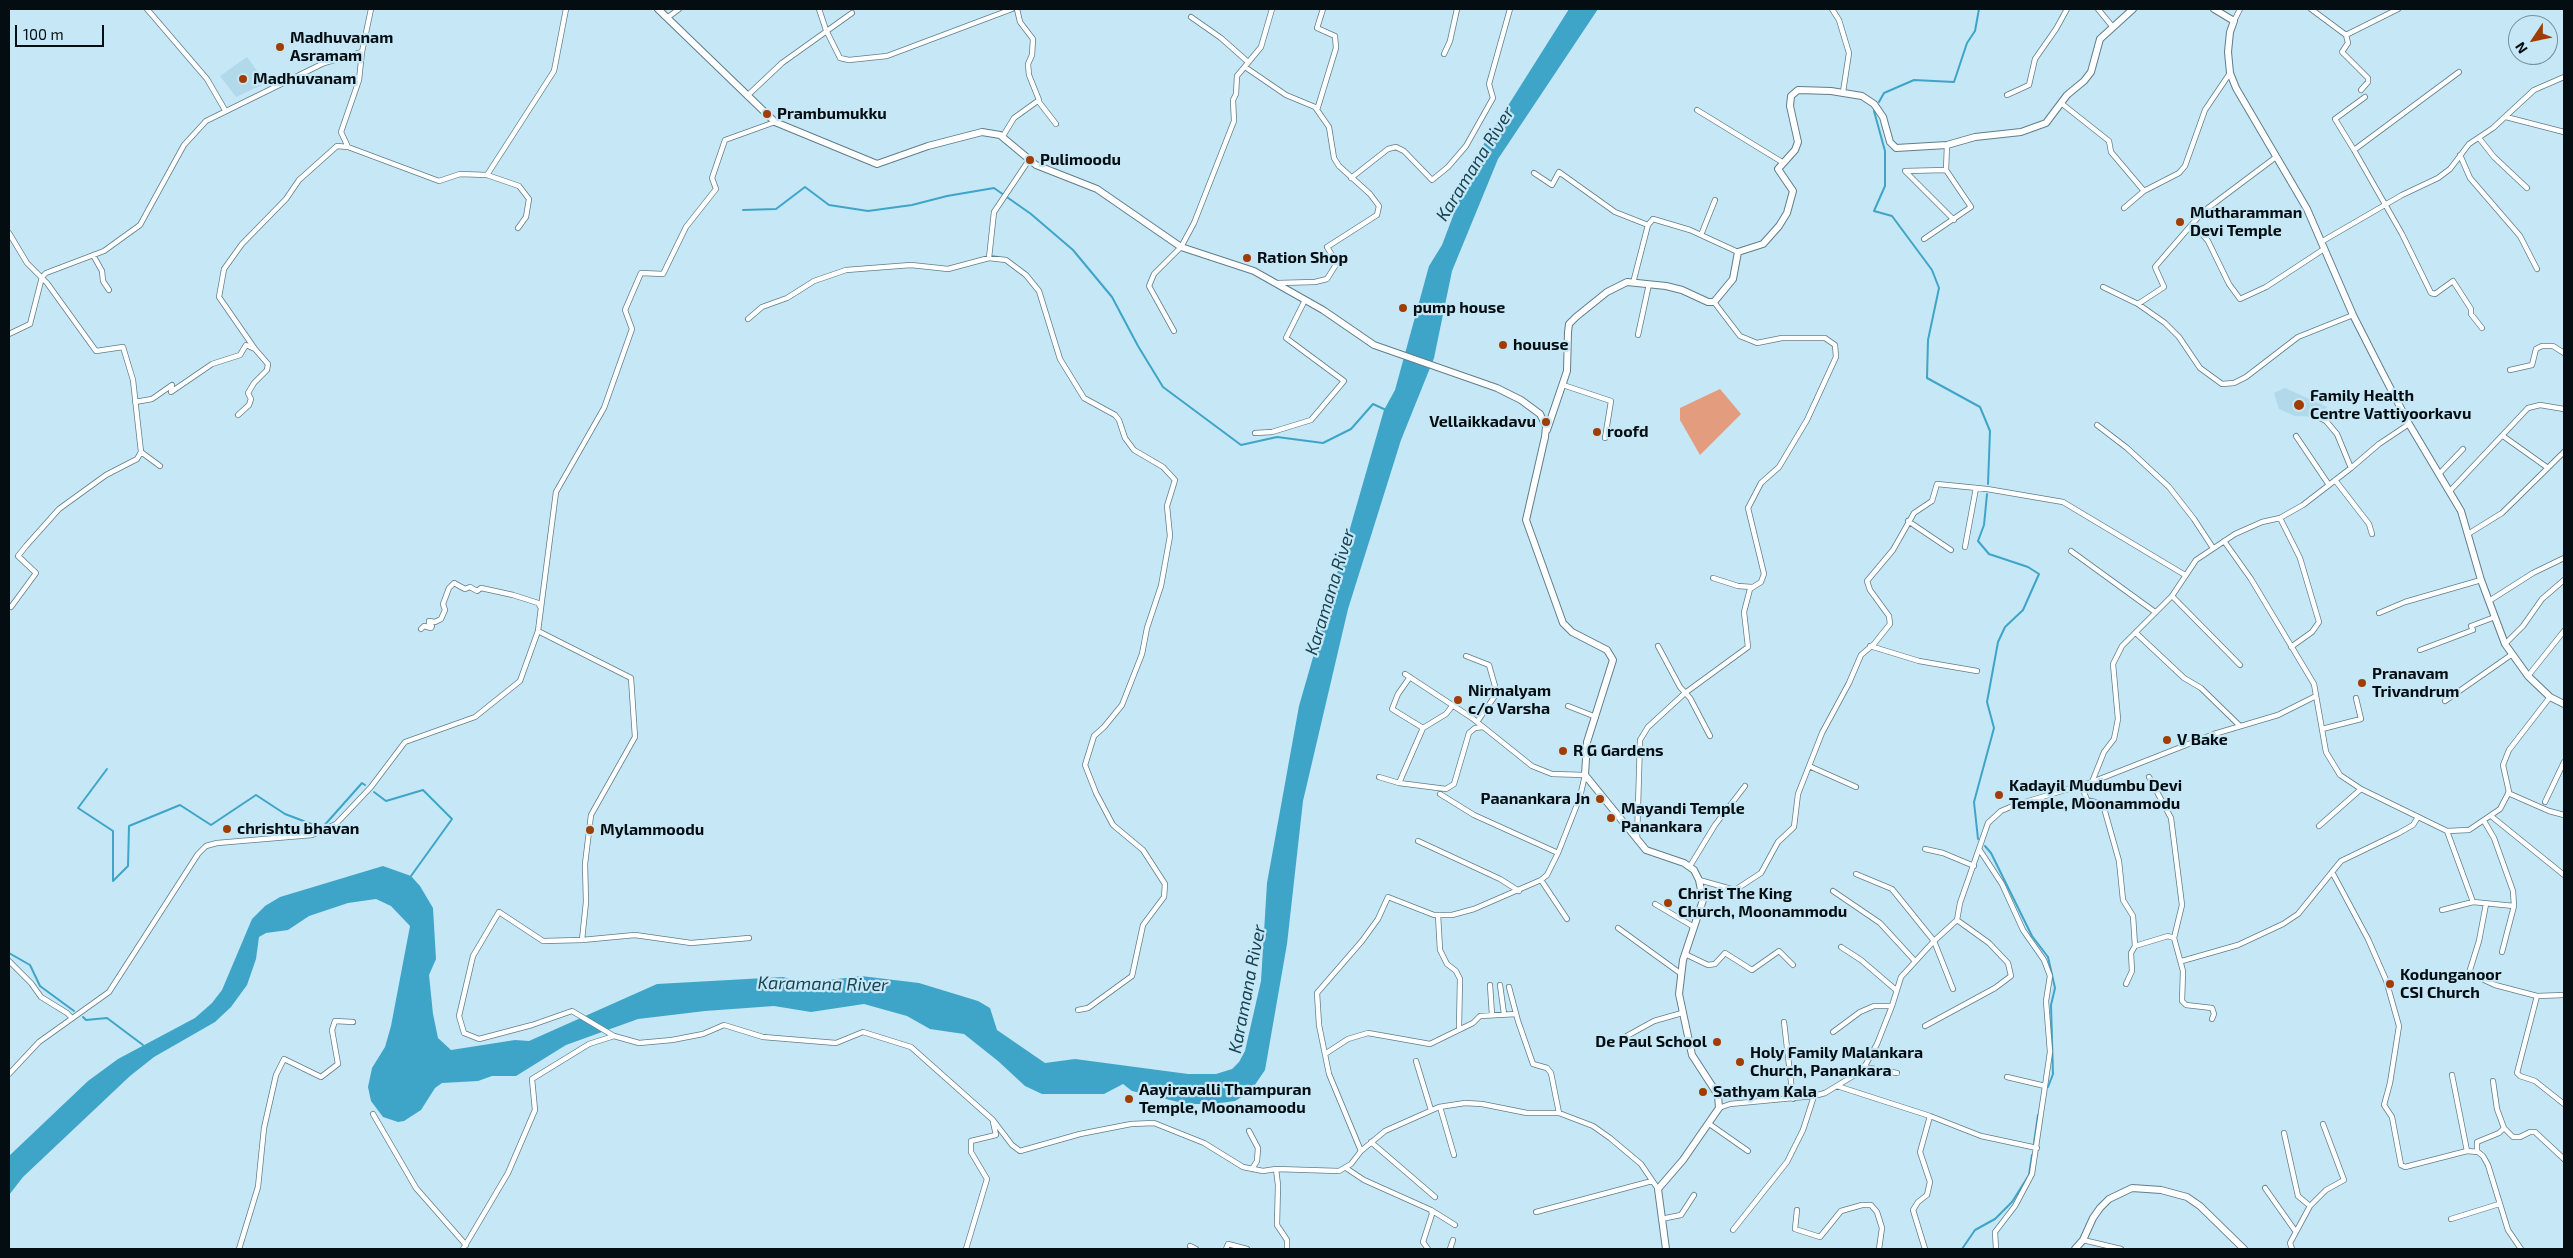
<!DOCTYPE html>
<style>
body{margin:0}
#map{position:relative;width:2573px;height:1258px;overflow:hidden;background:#c6e7f5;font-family:"Exo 2",sans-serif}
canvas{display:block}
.frame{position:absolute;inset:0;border:10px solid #040e12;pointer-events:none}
.north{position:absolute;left:2508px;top:15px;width:50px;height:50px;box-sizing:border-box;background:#c6e7f5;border:1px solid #78909a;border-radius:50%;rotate:236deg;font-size:14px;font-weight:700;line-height:20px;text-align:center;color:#040e12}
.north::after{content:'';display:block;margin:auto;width:18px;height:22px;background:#a03d00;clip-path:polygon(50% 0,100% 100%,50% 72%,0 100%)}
.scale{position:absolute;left:15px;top:25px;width:89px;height:22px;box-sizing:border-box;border:2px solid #040e12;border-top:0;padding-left:6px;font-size:15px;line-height:18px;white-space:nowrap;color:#040e12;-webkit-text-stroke:4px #c6e7f5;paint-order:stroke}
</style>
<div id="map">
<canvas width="2573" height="1258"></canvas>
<div class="frame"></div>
<div class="north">N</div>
<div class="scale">100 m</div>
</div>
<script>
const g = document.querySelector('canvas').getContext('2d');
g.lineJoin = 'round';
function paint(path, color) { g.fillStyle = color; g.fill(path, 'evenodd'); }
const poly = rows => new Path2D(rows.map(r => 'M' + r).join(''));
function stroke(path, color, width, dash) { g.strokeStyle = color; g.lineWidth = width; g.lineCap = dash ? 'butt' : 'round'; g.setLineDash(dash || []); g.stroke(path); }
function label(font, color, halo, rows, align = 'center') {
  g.font = font + ' "Exo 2",sans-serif'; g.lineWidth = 4.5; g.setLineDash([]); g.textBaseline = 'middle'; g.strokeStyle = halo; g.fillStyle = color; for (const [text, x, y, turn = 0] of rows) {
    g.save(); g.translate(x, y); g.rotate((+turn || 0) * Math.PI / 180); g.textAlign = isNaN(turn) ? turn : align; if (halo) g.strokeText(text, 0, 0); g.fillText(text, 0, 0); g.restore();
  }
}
paint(poly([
 [247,57,266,83,236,97,220,76],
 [2285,388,2327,407,2323,417,2295,416,2279,409,2274,393]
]), '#b1d9ea');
paint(poly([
 [1720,389,1741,414,1700,455,1680,420,1680,408]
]), '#e39c7e');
paint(poly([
 [1569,9,1598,9,1498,159,1452,271,1434,358,1401,440,1348,609,1303,801,1287,944,1265,1070,1250,1092,1235,1101,1213,1104,1187,1104,1132,1091,1123,1084,1104,1094,1042,1094,1025,1086,998,1061,964,1034,930,1029,907,1016,864,1004,811,1012,774,1006,705,1011,638,1019,566,1045,516,1076,492,1076,478,1081,442,1083,435,1088,421,1110,404,1121,398,1122,383,1117,371,1101,368,1087,372,1068,385,1047,391,1026,410,926,391,906,376,899,348,903,309,916,288,930,266,933,259,937,256,959,247,985,231,1007,215,1022,154,1057,130,1076,23,1177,9,1195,9,1156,88,1081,118,1059,195,1018,212,1003,222,990,252,919,265,906,280,897,383,866,411,876,420,886,433,908,436,959,429,975,433,1014,438,1038,451,1050,515,1040,529,1041,657,984,783,977,805,983,861,976,919,983,978,1001,990,1008,997,1030,1045,1063,1075,1059,1188,1074,1216,1074,1232,1069,1239,1062,1245,1051,1261,981,1267,883,1299,706,1384,410,1395,390,1429,266,1442,245,1475,158]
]), '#3ea5c8');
stroke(poly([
 [1879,102,1884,93,1914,80,1954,82,1967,43,1975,31,1979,9],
 [1874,111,1885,151,1885,186,1874,211,1892,216,1932,270,1939,288,1928,340,1927,378,1980,407,1990,431,1988,484],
 [743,210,776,209,805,187,829,205,868,211,912,205,947,196,994,188,1031,214,1073,250,1112,297,1138,346,1163,387,1241,445,1277,437,1323,443,1351,429,1373,404,1386,410],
 [107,769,78,808,113,831,113,881,128,866,129,826,180,805,211,825,256,795,285,814,322,828,362,783,365,785],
 [374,792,386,801,423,790,452,819,411,876],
 [1978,839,1974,802,1994,728,1987,702,1998,642,2005,627,2023,610,2039,574,2028,567,1989,554,1978,541,1984,525,1987,494],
 [1985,846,1991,853,2032,936,2048,957,2055,988,2051,1005,2053,1074,2048,1087],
 [9,953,30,965,40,986,74,1011],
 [83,1017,86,1020,107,1018,143,1045],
 [2034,1143,2038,1115],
 [1962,1249,1975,1230,1995,1219,2012,1202,2029,1175,2032,1155]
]), '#3ea5c8', 2);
const street = poly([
 [147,9,207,79,225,110],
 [819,9,826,30,840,58,849,60,887,56,1012,9],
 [1832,9,1839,20,1849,53,1843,92],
 [2098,9,2112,26],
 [2311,9,2346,35,2348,43,2342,52,2368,78,2368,82,2361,90],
 [1191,17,1221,38,1248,62],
 [667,18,679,9],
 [2234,21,2240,9],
 [2346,35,2398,9],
 [362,52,359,80,341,132,348,147,439,181,460,174,487,175,554,71,566,9],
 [1444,54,1450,41,1457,9],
 [1245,67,1286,95,1315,107,1329,127,1334,158,1339,166,1370,194,1379,206,1377,215,1327,247,1337,263,1327,279,1315,282,1278,283],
 [2459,72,2354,150,2402,234,2431,293,2435,294,2453,281,2471,309,2471,314,2482,328],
 [2007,95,2029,85,2035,59,2056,29,2067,9],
 [747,96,782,63,852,13],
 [1039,102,1056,124],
 [2061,103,2109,141,2111,152,2144,191],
 [1317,110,1336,48,1335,36,1317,28,1323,9],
 [1697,110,1782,162],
 [2506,117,2564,132],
 [775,122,725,140,712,178,716,189,686,227,663,274,641,273,625,310,632,329,604,408,556,492,538,631,631,678,635,737,591,815,585,864,586,902,582,940,543,941,499,912,473,956,459,1016,464,1033,479,1039,532,1025,572,1011,614,1036,639,1043,672,1040,703,1034,724,1025,763,1037,836,1043,863,1032,911,1047,993,1120,1012,1145,1020,1151,1080,1134,1131,1124,1154,1123,1204,1143,1243,1167,1263,1171,1276,1169,1339,1171,1351,1164,1361,1151,1385,1131,1439,1107,1465,1103,1482,1104,1527,1113,1559,1113,1593,1126,1610,1138,1641,1164,1658,1189],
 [1003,136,1014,118,1039,100,1029,75,1028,64,1032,55,1033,39,1020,22,1017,9],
 [2479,138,2494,157,2527,188],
 [2354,150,2335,119,2365,97],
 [2460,155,2470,178,2520,236,2537,269],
 [1946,170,1905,171,1954,220],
 [1534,173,1552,185,1559,172,1615,212,1648,225],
 [487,175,519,186,529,199,526,217,518,228],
 [1351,178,1388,149,1396,147,1404,151,1432,180,1448,167,1466,146,1493,98,1489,84,1510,9],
 [2124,208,2144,191,2179,173,2185,166,2205,110,2230,73],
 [2193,223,2208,241,2229,284,2240,299,2266,287,2324,249],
 [9,233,27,263,47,283,96,351,123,347,133,380,141,452,160,466],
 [1701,235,1715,200],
 [1924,239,1971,207,1946,170,1947,145],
 [2321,242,2402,195,2438,178,2450,169,2469,144,2493,128,2534,90,2564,77],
 [93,255,102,271,103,281,109,290],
 [989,258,994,212,1029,160],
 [1633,283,1648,225,1653,219,1690,230,1738,252],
 [2103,287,2138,304,2165,323,2179,337,2200,368,2222,384,2234,383,2246,377,2298,337,2353,315],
 [2138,304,2164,287,2155,267,2193,223,2204,211,2276,157],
 [748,319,762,307,787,298,814,281,846,270,911,265,948,269,989,258,1006,260,1026,275,1039,291,1060,359,1084,398,1115,415,1119,420,1125,438,1134,450,1163,467,1175,480,1167,506,1170,536,1161,586,1147,628,1142,654,1122,705,1104,727,1094,736,1085,765,1096,793,1113,825,1143,850,1165,884,1164,897,1143,925,1132,976,1088,1008,1078,1010],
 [1174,331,1149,286,1154,274,1181,247,1194,223,1234,121,1233,100,1236,94,1237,76,1261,47,1272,9],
 [9,334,30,324,42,277,46,273,104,251,140,225,184,145,206,121,324,63,362,52,371,9],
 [1638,335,1649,284],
 [255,349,219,297,224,269,242,244,286,199,299,180,337,146,348,147],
 [2510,370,2532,365,2536,349,2542,346,2553,346,2564,353],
 [1563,385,1611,401,1605,438],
 [135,402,152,399,172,385,171,392,212,364,240,355,246,345,255,349,268,364,267,370,254,383,248,393,251,399,249,405,238,415],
 [2320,418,2326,421,2337,434,2351,468],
 [2097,425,2127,448,2169,487,2194,519,2213,548],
 [1255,433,1272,432,1311,420,1344,381,1286,338,1305,300],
 [2296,436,2329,485],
 [2503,436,2548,468],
 [2440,473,2463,449],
 [2335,480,2369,524,2372,534],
 [2450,491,2528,408,2540,405,2564,409],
 [2280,518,2300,558,2319,622,2312,632,2291,647],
 [1908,521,1951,550],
 [2468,534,2502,513,2564,452],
 [2224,541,2251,579,2314,684,2326,752,2340,775,2361,789,2447,831],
 [1965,547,1976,488],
 [2071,551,2155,612],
 [1713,578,1738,586,1752,587],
 [2172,596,2240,665],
 [2489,601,2533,573,2564,558],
 [11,607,36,573,18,556,26,546,59,509,106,475,137,459,141,452],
 [2379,613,2405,602,2481,580],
 [421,629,424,626,431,628,432,626,429,625,429,621,435,622,441,619,445,610,443,604,449,588,454,583,465,589,470,587,477,591,481,588,513,595,538,603,541,608],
 [2136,633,2184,678,2201,688,2240,726],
 [2505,644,2523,626,2542,599,2564,580],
 [1658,646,1680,687,1690,698,1710,736],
 [1870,646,1919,661,1977,671],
 [2420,650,2473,630,2471,626,2495,617],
 [1466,656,1489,665,1497,693,1477,722],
 [2528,676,2564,631],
 [1410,677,1398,694,1392,709,1423,728],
 [2445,701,2511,655],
 [1568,706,1596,717],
 [2322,729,2361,719,2356,698],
 [1809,766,1856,787],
 [1379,777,1399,783,1446,789,1454,784,1469,733,1475,728,1483,727],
 [2149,777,2171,818,2182,905,2174,938],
 [2092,782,2214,734,2278,715,2316,696],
 [1399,783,1423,728,1446,714,1453,705],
 [2082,787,2087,800,2099,803,2104,808,2119,861,2123,900,2133,916,2135,946,2131,953,2132,971,2126,984],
 [2508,793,2549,811,2564,815],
 [1440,794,1474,815,1558,853],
 [2545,802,2564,762],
 [2491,816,2564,875],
 [2484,821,2494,838,2513,891,2514,906],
 [2319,826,2361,789],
 [1637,840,1640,740,1648,727,1685,693,1748,647,1744,612,1750,589,1761,582,1764,574,1748,508,1761,483,1779,467,1807,420,1836,357,1835,345,1825,338,1782,338,1757,343,1740,336,1714,302],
 [1418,841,1500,879,1519,891],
 [1925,849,1943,853,1974,866],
 [1979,849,2002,884,2023,930,2044,960,2050,976,2046,1001,2050,1052,2032,1174,2015,1206,1995,1232,1996,1249],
 [1690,866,1715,825,1745,786],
 [2332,872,2368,939,2386,980,2399,1026,2390,1083,2384,1105,2392,1117,2401,1165,2405,1167,2467,1151,2478,1152,2483,1156,2488,1165,2508,1230,2521,1249],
 [1856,874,1892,889,1934,941,1953,989],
 [1541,880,1567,919],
 [1699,880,1735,890,1761,873,1778,842,1794,827,1798,794,1822,733,1849,683,1861,655,1874,644,1890,624,1889,616,1870,590,1867,581,1893,550,1914,513,1932,501,1937,484,1987,489,2063,502,2185,575],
 [1833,891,1880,923,1914,960],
 [2473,902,2447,831,2469,830,2500,809,2509,792,2503,765,2509,750,2550,697],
 [1655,904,1694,927],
 [2486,904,2479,941,2469,973,2495,985,2537,996],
 [2442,910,2473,902,2514,906,2502,952],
 [1438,915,1440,950,1447,964,1456,971,1460,979,1459,1027],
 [1618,928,1680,973],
 [582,940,635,935,691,943,749,938],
 [2135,946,2168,936,2174,938,2183,971,2182,1001,2186,1005,2212,1008,2214,1014,2212,1019],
 [1841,947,1861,960,1896,990],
 [1685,954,1708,965,1715,964,1725,953,1752,970,1779,951,1793,965],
 [9,961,31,983,41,997,67,1013,72,1018],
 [2182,961,2238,945,2283,924,2298,914,2341,861,2399,833,2413,825,2418,817],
 [1490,985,1492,1015],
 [1500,985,1504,1014],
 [1509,987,1518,1021,1533,1064,1547,1068,1551,1073,1559,1113],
 [2564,995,2537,996,2517,1073,2520,1076,2535,1081,2564,1104],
 [1784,1022,1793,1099],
 [1925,1026,1995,988,2011,976,2008,963,1989,943,1957,920],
 [1833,1032,1860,1012,1874,1006,1892,1006],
 [1625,1037,1654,1021,1682,1013],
 [1325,1054,1348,1039,1368,1033,1430,1044,1473,1023,1480,1016,1516,1014],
 [1416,1061,1431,1110],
 [1864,1067,1897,1073],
 [9,1074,39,1042,109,992,198,854,206,846,217,843,312,835,336,824,371,787,405,742,475,717,520,681,538,631],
 [2452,1075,2467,1151],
 [2007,1077,2045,1086],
 [1837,1086,1930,1116,1981,1136,2037,1148],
 [1440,1107,1454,1155],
 [1719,1108,1730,1104,1814,1096,1825,1093,1858,1073,1866,1064,1877,1044,1892,1006,1901,977,1934,941,1957,920,1960,903,1988,823,2001,811,2015,805,2092,782,2104,752,2114,739,2118,719,2113,664,2122,646,2172,596,2196,560,2235,534,2262,522,2280,518,2303,505,2351,468,2379,444,2409,424],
 [373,1114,416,1188,466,1245],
 [1708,1123,1748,1151],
 [2504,1128,2513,1137,2520,1137,2530,1132,2535,1132,2564,1159],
 [1249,1131,1258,1148,1257,1161,1252,1169],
 [2284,1133,2298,1196,2310,1206],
 [1371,1142,1435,1197],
 [1361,1151,1329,1074,1319,1025,1317,993,1362,941,1378,919,1388,897,1434,915,1452,915,1474,909,1541,880,1547,875,1558,853,1580,797,1585,775,1552,774,1532,766,1472,718,1405,674],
 [2477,1151,2477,1142,2499,1133,2504,1128,2497,1109,2493,1081],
 [1346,1168,1364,1180,1431,1210,1432,1214,1423,1242,1428,1249],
 [1276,1169,1278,1185,1277,1225,1287,1240,1287,1249],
 [2265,1188,2296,1232],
 [1431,1210,1455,1225],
 [1797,1210,1795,1229,1820,1237,1841,1211,1862,1205,1871,1205,1877,1212,1882,1228,1879,1249],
 [1536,1212,1652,1181],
 [1661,1219,1681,1215,1694,1195],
 [2451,1219,2499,1204],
 [1733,1230,1787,1162,1803,1130,1814,1096],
 [2083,1240,2121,1249],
 [1190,1246,1196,1249],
 [239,1249,258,1187,264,1128,276,1075,284,1059,321,1077,338,1064,332,1030,335,1021,353,1022],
 [463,1249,508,1173,535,1110,532,1079,589,1044,614,1036],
 [966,1249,987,1179,971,1152,971,1141,996,1135,993,1122],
 [1226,1249,1228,1244,1247,1249],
 [1450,1249,1453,1240],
 [1925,1249,1913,1210,1918,1202,1927,1195,1930,1182,1920,1152,1930,1116],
 [2292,1249,2290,1243,2310,1206,2326,1190,2344,1180,2323,1124]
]);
const secondary = poly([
 [658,9,775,122,877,164,928,146,982,132,1000,135,1036,165,1097,189,1181,247,1254,271,1323,310,1374,345,1497,388,1521,400,1540,414,1546,426,1545,437,1526,520,1563,623,1572,632,1607,650,1613,660,1587,742,1585,775,1646,850,1684,863,1694,870,1699,880,1703,900,1683,960,1679,994,1692,1055,1718,1095,1719,1108,1683,1160,1658,1189,1666,1249],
 [2214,9,2234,21,2230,32,2228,52,2230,73,2236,88,2307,209,2353,315,2382,372,2409,424,2461,511,2481,580,2505,644,2528,676,2550,697,2564,704],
 [1547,430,1567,371,1568,332,1569,324,1576,317,1607,292,1627,282,1666,286,1682,290,1708,302,1714,302,1733,279,1738,252,1763,244,1779,226,1787,213,1793,191,1778,169,1795,150,1798,142,1790,106,1791,96,1798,90,1831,91,1862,96,1874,104,1883,117,1890,142,1896,148,1947,145,1975,137,2021,132,2046,123,2067,95,2084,81,2091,72,2100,39,2133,9],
 [2075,1249,2083,1240,2093,1218,2100,1208,2109,1199,2132,1188,2161,1190,2187,1197,2200,1206,2244,1249]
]);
stroke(street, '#607e8a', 6);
stroke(secondary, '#607e8a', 8);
stroke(street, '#fff', 4.5);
stroke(secondary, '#fff', 6);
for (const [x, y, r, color] of [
 [280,47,5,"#a03d00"],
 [243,79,5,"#a03d00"],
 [767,114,5,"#a03d00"],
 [1030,160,5,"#a03d00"],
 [2180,222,5,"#a03d00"],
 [1247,258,5,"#a03d00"],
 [1403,308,5,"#a03d00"],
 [1503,345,5,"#a03d00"],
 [2299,405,6,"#a03d00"],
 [1546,422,5,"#a03d00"],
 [1597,432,5,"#a03d00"],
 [2362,683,5,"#a03d00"],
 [1458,700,5,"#a03d00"],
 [2167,740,5,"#a03d00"],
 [1563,751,5,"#a03d00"],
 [1999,795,5,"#a03d00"],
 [1600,799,5,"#a03d00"],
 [1611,818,5,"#a03d00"],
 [227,829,5,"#a03d00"],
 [590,830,5,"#a03d00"],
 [1668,903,5,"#a03d00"],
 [2390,984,5,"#a03d00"],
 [1717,1042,5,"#a03d00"],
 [1740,1062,5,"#a03d00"],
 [1703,1092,5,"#a03d00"],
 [1129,1099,5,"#a03d00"]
]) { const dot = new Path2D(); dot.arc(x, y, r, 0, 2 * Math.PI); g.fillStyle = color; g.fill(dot); stroke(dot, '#c6e7f5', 2); }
label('bold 16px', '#040e12', '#c6e7f5', [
 ["Madhuvanam",290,38],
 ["Asramam",290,56],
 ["Madhuvanam",253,79],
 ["Prambumukku",777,114],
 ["Pulimoodu",1040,160],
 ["Mutharamman",2190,213],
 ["Devi Temple",2190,231],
 ["Ration Shop",1257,258],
 ["pump house",1413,308],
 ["houuse",1513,345],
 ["Family Health",2310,396],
 ["Centre Vattiyoorkavu",2310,414],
 ["Vellaikkadavu",1536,422,"right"],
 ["roofd",1607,432],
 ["Pranavam",2372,674],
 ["Trivandrum",2372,692],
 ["Nirmalyam",1468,691],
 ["c/o Varsha",1468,709],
 ["V Bake",2177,740],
 ["R G Gardens",1573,751],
 ["Kadayil Mudumbu Devi",2009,786],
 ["Temple, Moonammodu",2009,804],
 ["Paanankara Jn",1590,799,"right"],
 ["Mayandi Temple",1621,809],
 ["Panankara",1621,827],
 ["chrishtu bhavan",237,829],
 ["Mylammoodu",600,830],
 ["Christ The King",1678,894],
 ["Church, Moonammodu",1678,912],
 ["Kodunganoor",2400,975],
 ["CSI Church",2400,993],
 ["De Paul School",1707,1042,"right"],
 ["Holy Family Malankara",1750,1053],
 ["Church, Panankara",1750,1071],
 ["Aayiravalli Thampuran",1139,1090],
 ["Temple, Moonamoodu",1139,1108],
 ["Sathyam Kala",1713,1092]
], 'left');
label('italic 18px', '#174352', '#c6e7f5', [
 ["Karamana River",1475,164,-58],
 ["Karamana River",1330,592,-73],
 ["Karamana River",823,984,1],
 ["Karamana River",1247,989,-79]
]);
</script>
